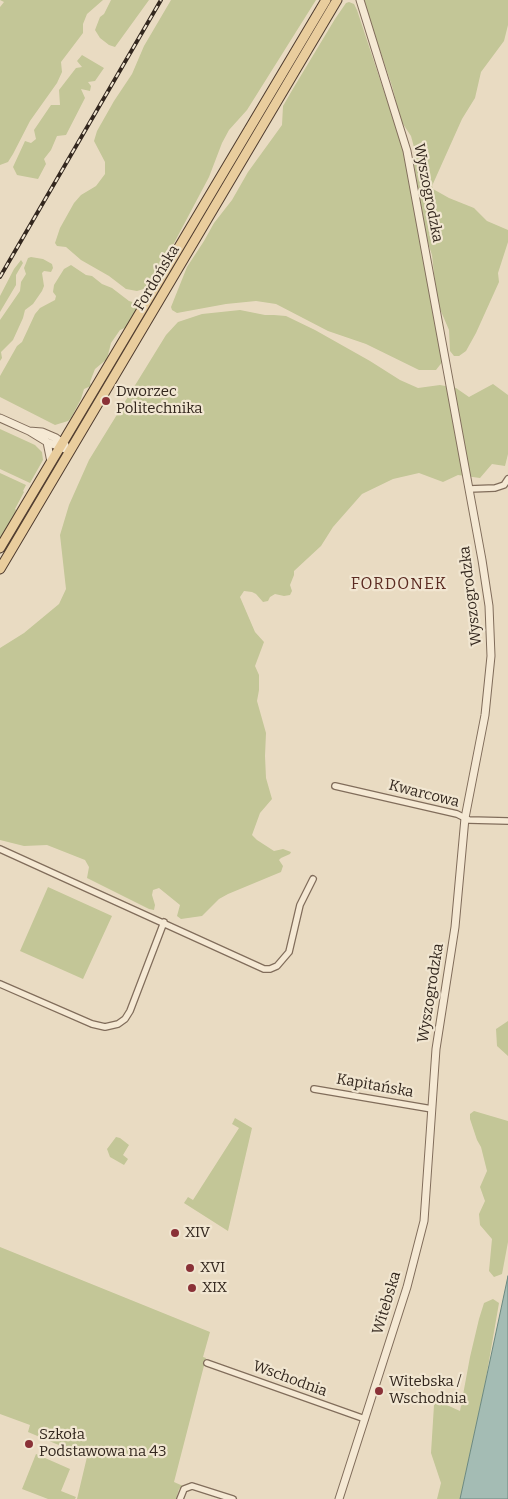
<!DOCTYPE html>
<meta charset="utf-8">
<style>
body{margin:0}
canvas{display:block;background:#e9dbc2}
</style>
<canvas width="508" height="1499"></canvas>
<script>
const g = document.querySelector('canvas').getContext('2d');
g.lineJoin = 'round';
function paint(path, color) { g.fillStyle = color; g.fill(path, 'evenodd'); }
const poly = rows => new Path2D(rows.map(r => 'M' + r).join(''));
function stroke(path, color, width, dash) { g.strokeStyle = color; g.lineWidth = width; g.lineCap = dash ? 'butt' : 'round'; g.setLineDash(dash || []); g.stroke(path); }
function label(font, color, halo, rows, align = 'center') {
  g.font = font + ' Bitter,serif'; g.lineWidth = 4.5; g.setLineDash([]); g.textBaseline = 'middle'; g.strokeStyle = halo; g.fillStyle = color; for (const [text, x, y, turn = 0] of rows) {
    g.save(); g.translate(x, y); g.rotate((+turn || 0) * Math.PI / 180); g.textAlign = isNaN(turn) ? turn : align; if (halo) g.strokeText(text, 0, 0); g.fillText(text, 0, 0); g.restore();
  }
}
paint(poly([
 [0,0,103,0,87,14,83,24,83,33,61,62,62,72,57,83,30,121,13,154,8,162,0,165,0,7,4,2],
 [111,0,149,0,115,47,109,45,100,38,95,30,100,17,104,14],
 [171,0,316,0,247,110,229,130,222,143,209,177,154,281,147,288,137,291,126,289,109,276,81,260,66,247,57,246,55,243,60,228,74,203,81,195,96,186,105,174,105,162,94,141,97,131,114,101,132,74,144,46],
 [329,0,334,0,157,298,153,299],
 [363,0,508,0,508,25,504,41,481,72,475,98,462,119,432,186,433,189,449,198,474,208,487,221,508,230,508,242,498,273,499,282,476,333,466,351,459,356,454,356,450,351,449,330,437,302,432,255,427,240,414,165,415,151,411,136,401,121,392,86],
 [349,2,354,4,357,10,403,149,443,361,436,370,419,370,366,344,328,331,276,304,256,301,226,304,177,313,172,310,171,307,187,267,204,241,214,223,232,200,248,172,282,125,283,106,294,87,335,19,346,3],
 [82,55,104,68,95,81,88,82,91,86,90,91,81,89,85,98,66,135,57,136,51,150,44,159,46,164,38,179,17,175,13,167,25,141,31,143,36,139,34,130,51,105,60,105,59,90,76,68,82,67,77,61],
 [31,257,43,259,52,264,53,268,51,272,44,271,42,273,44,286,42,291,33,304,25,310,23,318,13,340,1,352,2,358,0,361,0,320,20,291,21,282,26,274,24,268,28,258],
 [21,260,23,263,16,275,16,285,0,312,0,296,14,269],
 [71,265,86,275,92,276,102,284,112,288,129,301,136,303,138,306,139,310,127,327,120,330,111,343,107,359,95,369,90,382,91,386,84,389,81,399,71,418,68,421,55,425,0,397,0,376,17,346,22,342,35,314,40,308,55,300,56,296,53,292,54,285,64,269],
 [240,310,265,315,274,315,286,316,315,330,370,361,400,380,418,388,440,385,456,388,469,397,493,384,508,395,508,454,505,466,492,464,480,478,458,475,443,482,419,473,393,479,362,494,333,527,321,546,294,571,294,575,290,585,292,591,290,595,284,596,275,594,270,597,268,601,263,602,256,594,252,592,244,591,240,597,255,632,264,642,255,666,259,675,259,690,257,701,266,733,265,756,266,778,272,799,260,813,252,835,257,840,274,851,283,849,291,852,290,854,281,858,279,860,283,866,281,872,228,894,219,899,202,916,181,919,177,916,180,905,159,888,153,890,152,895,155,905,154,910,149,909,87,878,89,867,85,860,47,845,24,846,0,840,0,648,24,633,59,604,66,589,60,535,69,505,89,460,166,335,178,322,202,314],
 [0,429,35,445,42,452,43,460,30,483,0,469],
 [0,473,26,485,23,491,24,492,15,509,16,510,12,521,0,541],
 [48,887,112,916,83,979,20,951],
 [508,1021,508,1056,497,1046,496,1029],
 [474,1111,508,1121,508,1242,502,1274,494,1277,489,1271,492,1239,480,1225,479,1214,485,1201,480,1187,487,1171,481,1147,477,1140,470,1119,470,1114],
 [235,1118,252,1128,228,1231,184,1203,188,1197,193,1200,239,1128,232,1124],
 [116,1137,120,1138,129,1145,123,1155,128,1159,124,1165,110,1157,107,1149],
 [0,1247,210,1332,203,1357,206,1358,174,1482,183,1486,179,1489,176,1499,77,1499,87,1457,28,1432,30,1425,0,1414],
 [493,1299,499,1303,485,1384,460,1499,437,1499,441,1483,431,1453,434,1405,438,1401,460,1411,470,1357,479,1319,484,1303],
 [36,1454,70,1469,61,1491,76,1497,75,1499,48,1499,22,1489]
]), '#c3c697');
const water = poly([
 [508,1276,508,1499,460,1499,485,1384,508,1276]
]);
paint(water, '#a4bcb4');
stroke(water, '#6c8980', 1);
const minor = poly([
 [469,489,495,488,504,485,508,479],
 [335,786,457,814,469,820,508,821],
 [0,849,264,969,270,969,277,966,289,952,300,905,313,879],
 [0,984,92,1024,105,1027,118,1024,125,1019,130,1011,164,922],
 [314,1089,432,1109],
 [207,1363,365,1419],
 [180,1499,184,1489,192,1486,233,1499]
]);
const tertiary = poly([
 [0,418,29,431,47,442,70,451],
 [29,431,42,432,56,438,65,445],
 [47,442,51,462],
 [339,1499,407,1287,424,1221,436,1049,455,927,465,818,485,715,491,656,489,606,482,560,407,151,360,0]
]);
const primary = poly([
 [0,548,326,0],
 [0,569,337,0]
]);
stroke(minor, '#816d5b', 8);
stroke(tertiary, '#816d5b', 9);
stroke(primary, '#4f3c2f', 11);
stroke(minor, '#f5e9d4', 5.5);
stroke(tertiary, '#f5e9d4', 7);
stroke(primary, '#e9cd9d', 9);
const rail = poly([
 [0,277,161,0]
]);
stroke(rail, '#33271e', 4);
stroke(rail, '#f1e6d1', 2, [5.5]);
for (const [x, y, r, color] of [
 [106,401,5,"#8a3137"],
 [175,1233,5,"#8a3137"],
 [190,1268,5,"#8a3137"],
 [192,1288,5,"#8a3137"],
 [379,1391,5,"#8a3137"],
 [29,1444,5,"#8a3137"]
]) { const dot = new Path2D(); dot.arc(x, y, r, 0, 2 * Math.PI); g.fillStyle = color; g.fill(dot); stroke(dot, '#f1e6d1', 2); }
label('15px', '#33271e', '#f1e6d1', [
 ["Wyszogrodzka",428,193,79],
 ["Fordońska",157,278,-59],
 ["Wyszogrodzka",471,596,-97],
 ["Kwarcowa",424,794,14],
 ["Wyszogrodzka",431,993,-81],
 ["Kapitańska",375,1086,10],
 ["Witebska",387,1303,-73],
 ["Wschodnia",290,1379,20]
]);
label('15px', '#33271e', '#f1e6d1', [
 ["Dworzec",116,392],
 ["Politechnika",116,409],
 ["XIV",185,1233],
 ["XVI",200,1268],
 ["XIX",202,1288],
 ["Witebska /",389,1382],
 ["Wschodnia",389,1399],
 ["Szkoła",39,1435],
 ["Podstawowa na 43",39,1452]
], 'left');
g.letterSpacing = '1px';
label('16px', '#5b2a21', '#f1e6d1', [
 ["FORDONEK",399,585]
]);
g.letterSpacing = '0px';
</script>
